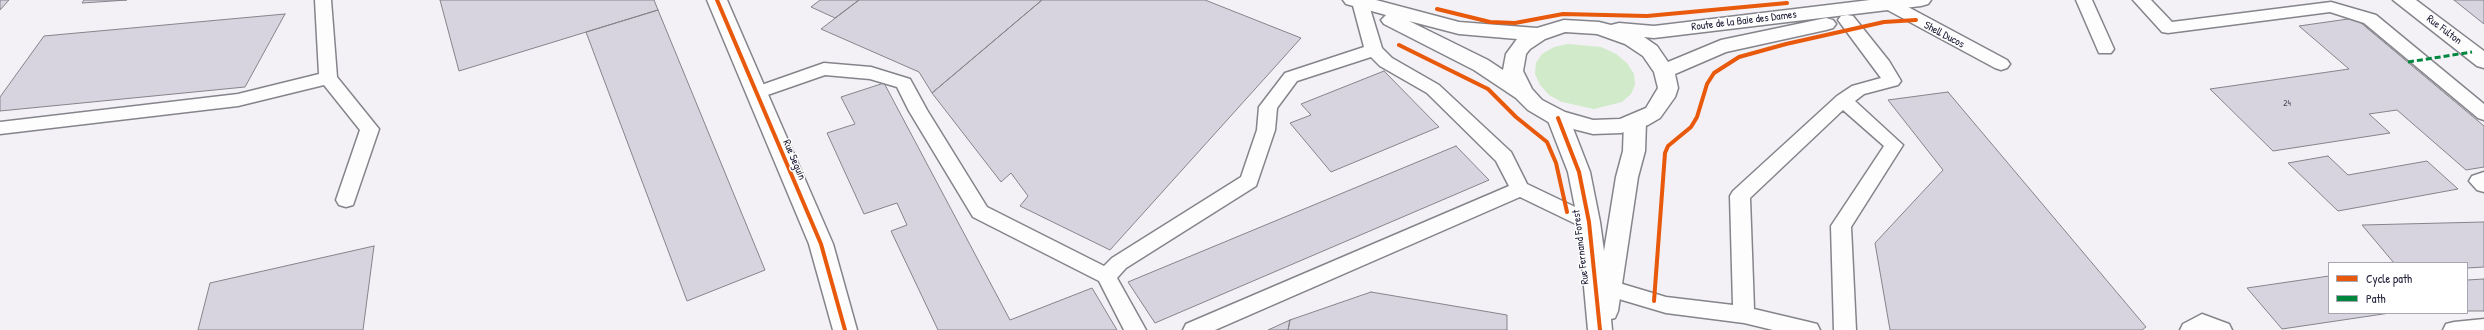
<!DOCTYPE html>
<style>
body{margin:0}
#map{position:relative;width:2484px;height:330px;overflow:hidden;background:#f3f1f6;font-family:"Patrick Hand",sans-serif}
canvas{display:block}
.legend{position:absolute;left:2328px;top:262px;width:140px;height:52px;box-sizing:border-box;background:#fff;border:1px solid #a7a7b1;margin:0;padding:5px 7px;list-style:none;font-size:12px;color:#22223b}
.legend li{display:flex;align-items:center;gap:8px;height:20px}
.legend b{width:20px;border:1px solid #a7a7b1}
</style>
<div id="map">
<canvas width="2484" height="330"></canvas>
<ul class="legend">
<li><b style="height:5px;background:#e8590c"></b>Cycle path</li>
<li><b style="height:5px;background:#00873e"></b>Path</li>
</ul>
</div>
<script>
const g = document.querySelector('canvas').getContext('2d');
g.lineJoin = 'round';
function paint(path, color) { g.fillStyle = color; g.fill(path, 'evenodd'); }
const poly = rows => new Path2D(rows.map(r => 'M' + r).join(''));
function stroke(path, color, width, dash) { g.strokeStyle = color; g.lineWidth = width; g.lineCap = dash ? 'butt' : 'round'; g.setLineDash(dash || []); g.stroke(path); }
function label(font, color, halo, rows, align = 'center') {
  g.font = font + ' "Patrick Hand",sans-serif'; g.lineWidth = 3; g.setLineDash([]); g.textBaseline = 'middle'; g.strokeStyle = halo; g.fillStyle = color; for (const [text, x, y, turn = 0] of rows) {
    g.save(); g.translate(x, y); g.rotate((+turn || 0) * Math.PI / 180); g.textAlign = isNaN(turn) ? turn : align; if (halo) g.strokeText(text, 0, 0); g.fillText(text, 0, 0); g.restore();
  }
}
paint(poly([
 [1568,44,1601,47,1616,54,1627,63,1634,74,1635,85,1631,94,1622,102,1594,109,1562,102,1549,95,1540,85,1535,74,1536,63,1542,54,1554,47]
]), '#d1eac9');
const building = poly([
 [0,0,9,0,0,10,0,0],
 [84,0,127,0,82,3,84,0],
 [440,0,654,0,658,10,459,71,440,0],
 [820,0,859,0,835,18,811,7,820,0],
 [859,0,1042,0,932,93,919,72,821,29,859,0],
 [1042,0,1205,0,1301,38,1110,250,1020,206,1028,196,1011,173,1001,182,932,93,1042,0],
 [2454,0,2484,0,2484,24,2454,0],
 [658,10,765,270,687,301,586,32,658,10],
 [285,14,245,87,0,111,0,97,44,36,285,14],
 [2355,18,2484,126,2484,167,2466,170,2397,110,2369,114,2390,133,2273,151,2210,89,2349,69,2299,26,2355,18],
 [1384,71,1439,127,1331,172,1290,123,1311,115,1301,104,1384,71],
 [884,83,1010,320,1092,288,1117,330,938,330,891,231,907,225,897,203,864,214,827,133,855,124,841,97,884,83],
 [1948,92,2146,327,2142,330,1890,330,1875,243,1943,170,1888,100,1948,92],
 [1456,146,1489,180,1155,323,1128,282,1456,146],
 [2328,156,2348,175,2427,161,2458,189,2338,211,2288,163,2328,156],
 [2484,222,2484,267,2467,268,2467,263,2394,263,2362,225,2484,222],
 [374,246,363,330,198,330,210,283,374,246],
 [2329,276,2329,313,2390,313,2282,329,2247,288,2329,276],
 [2484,279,2484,311,2467,311,2467,280,2484,279],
 [1371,292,1507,315,1507,330,1288,330,1290,320,1371,292],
 [1290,320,1288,330,1268,330,1290,320]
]);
paint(building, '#d8d4df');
stroke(building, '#84848b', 1);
const service = poly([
 [315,0,331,0,337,77,379,129,353,205,346,207,339,205,336,200,360,130,324,85,238,106,0,134,0,122,238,94,319,74,315,0],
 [1353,0,1367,0,1368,2,1382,48,1392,58,1439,85,1511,152,1527,184,1596,217,1599,222,1596,227,1589,229,1582,227,1520,197,1215,330,1183,330,1186,324,1509,186,1496,161,1427,93,1380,66,1371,57,1297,81,1277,108,1275,130,1256,186,1126,268,1117,278,1146,330,1124,330,1099,281,973,217,909,111,897,87,870,79,825,75,756,99,750,97,747,93,750,89,824,63,871,67,910,79,927,110,987,207,1104,266,1112,258,1241,177,1257,130,1259,107,1285,73,1364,47,1352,2,1353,0],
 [1882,0,1895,0,2007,60,2010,64,2007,68,2001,70,1995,68,1882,7,1880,3,1882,0],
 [2076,0,2092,0,2114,49,2111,53,2099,53,2076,0],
 [2133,0,2151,0,2172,22,2331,2,2376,15,2484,104,2484,120,2478,118,2364,23,2330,12,2168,33,2162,32,2133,0],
 [1847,15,1853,16,1889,61,1901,81,1898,85,1864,94,1855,101,1903,145,1851,227,1856,330,1834,330,1831,226,1884,146,1843,110,1750,198,1754,309,1809,322,1817,324,1820,330,1773,330,1744,323,1666,313,1602,294,1599,288,1602,282,1609,280,1666,297,1733,305,1730,196,1733,191,1837,96,1852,86,1881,78,1838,20,1841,16,1847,15],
 [2484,172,2484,192,2477,190,2469,181,2472,176,2484,172],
 [2202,314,2229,324,2232,330,2180,330,2183,324,2202,314],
 [2484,319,2484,330,2443,330,2446,324,2454,322,2484,319]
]);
const minor = poly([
 [707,0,727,0,833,244,857,330,833,330,809,244,707,0]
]);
const tertiary = poly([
 [2393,0,2416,0,2484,51,2484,68,2477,66,2393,0],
 [1558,111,1566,113,1569,118,1590,172,1600,222,1604,251,1616,177,1623,151,1624,122,1627,117,1635,115,1643,117,1646,122,1645,151,1638,177,1618,311,1615,318,1611,319,1612,330,1588,330,1578,222,1568,172,1547,118,1550,113,1558,111]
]);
const primary = poly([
 [1343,0,1376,0,1459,22,1537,28,1564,20,1599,22,1611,25,1619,23,1654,26,1870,0,1931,0,1928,4,1921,6,1654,38,1644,37,1657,46,1668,62,1721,40,1826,18,1833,20,1836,24,1833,28,1826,30,1726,52,1675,74,1678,88,1675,97,1660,118,1648,125,1621,133,1593,134,1550,123,1528,110,1516,98,1474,70,1384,24,1381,20,1386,15,1346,4,1343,0],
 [1409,21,1459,34,1517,39,1506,54,1503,70,1488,60,1409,21],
 [1565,32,1597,34,1625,44,1643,56,1654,72,1658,88,1646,108,1620,119,1593,120,1565,112,1542,100,1532,89,1523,71,1526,54,1530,49,1545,39,1565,32]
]);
stroke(service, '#84848b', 3);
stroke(minor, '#84848b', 3);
stroke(tertiary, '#84848b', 3);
stroke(primary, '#84848b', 3);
paint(service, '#fdfdfe');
paint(minor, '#fdfdfe');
paint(tertiary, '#fdfdfe');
paint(primary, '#fdfdfe');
stroke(poly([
 [2408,62,2472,52]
]), '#00873e', 3, [6, 3]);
stroke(poly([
 [717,0,821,244,845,330],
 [1437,9,1490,22,1515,23,1563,14,1647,16,1787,3],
 [1399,45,1488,89,1516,117,1547,142,1556,163,1567,212],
 [1558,118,1579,172,1589,222,1600,330],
 [1654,301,1665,153,1668,146,1691,127,1697,117,1707,84,1714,73,1739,57,1786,44,1884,22,1916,20]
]), '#e8590c', 4);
label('9px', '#504e64', null, [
 ["24",2287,104]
]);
label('11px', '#22223b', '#fff', [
 ["Route de la Baie des Dames",1744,21,-7],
 ["Rue Fulton",2444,30,37],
 ["Shell Ducos",1944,35,28],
 ["Rue Seguin",794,160,67],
 ["Rue Fernand Forest",1581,247,-97]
]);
</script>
